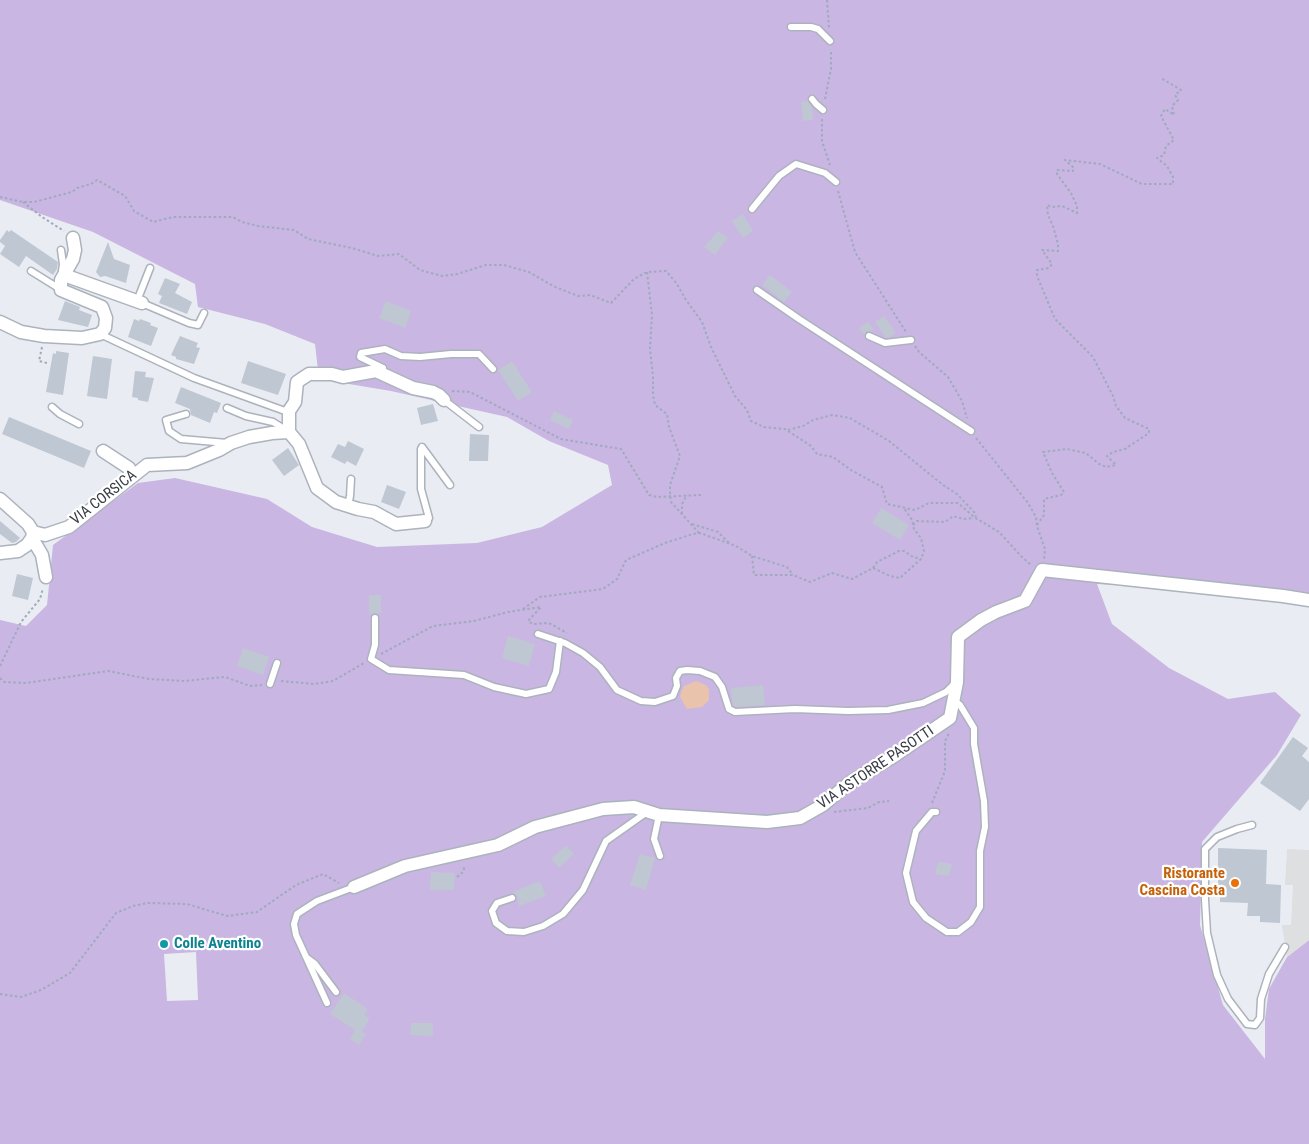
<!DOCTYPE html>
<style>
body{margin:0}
canvas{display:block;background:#e9ecf2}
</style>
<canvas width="1309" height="1144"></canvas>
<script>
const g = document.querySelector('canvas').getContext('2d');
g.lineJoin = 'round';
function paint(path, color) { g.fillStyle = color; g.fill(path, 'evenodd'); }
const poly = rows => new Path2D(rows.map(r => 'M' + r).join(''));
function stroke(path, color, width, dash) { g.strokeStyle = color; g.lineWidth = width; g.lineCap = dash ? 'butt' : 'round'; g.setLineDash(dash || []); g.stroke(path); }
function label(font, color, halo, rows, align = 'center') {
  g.font = font + ' "Roboto Condensed",sans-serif'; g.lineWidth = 4.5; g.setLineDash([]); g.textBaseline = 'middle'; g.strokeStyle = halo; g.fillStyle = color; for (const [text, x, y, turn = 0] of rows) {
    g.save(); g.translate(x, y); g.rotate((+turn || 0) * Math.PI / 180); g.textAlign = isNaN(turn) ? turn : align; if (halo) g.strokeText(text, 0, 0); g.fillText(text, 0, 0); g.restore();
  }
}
paint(poly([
 [0,0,1309,0,1309,603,1208,589,1097,584,1112,624,1169,668,1228,699,1275,692,1301,715,1277,755,1202,842,1200,925,1223,1005,1265,1059,1265,1019,1269,989,1287,957,1309,940,1309,1144,0,1144,0,620,26,626,47,605,53,545,138,483,175,478,267,499,312,527,377,547,477,543,542,527,612,485,608,465,549,441,507,417,391,391,319,379,315,344,265,324,198,307,195,284,93,232,0,200],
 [196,952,198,1000,167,1001,164,954]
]), '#c9b6e2');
paint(poly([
 [1287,849,1309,850,1309,940,1287,957,1282,925,1291,925,1293,885,1285,885]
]), '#dddfe1');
paint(poly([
 [696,681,706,685,709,689,709,700,702,707,687,709,680,697,681,692,684,686]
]), '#e9c3ac');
paint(poly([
 [808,101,812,107,813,120,803,121,801,102],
 [743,214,753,231,743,238,732,221],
 [7,230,9,232,11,230,58,262,57,269,53,275,26,256,19,267,0,254,5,246,0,242,0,240],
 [718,231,728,238,715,255,704,247],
 [108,242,114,259,130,265,126,283,105,276,100,277,96,272],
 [770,275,792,292,784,302,762,285],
 [165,278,180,284,175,293,192,302,187,314,159,303,162,296,158,294],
 [65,301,80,307,79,310,92,315,88,327,58,320],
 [386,301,411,311,405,328,379,318],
 [884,316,896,333,890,337,886,338,875,322],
 [134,319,139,321,140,319,151,323,150,325,158,328,151,346,128,337],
 [868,322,874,330,866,332,864,335,859,328],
 [180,336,198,343,196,347,200,348,194,364,176,359,176,357,171,355],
 [56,351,69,353,63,395,46,392,53,353,56,354],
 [93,356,112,359,107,399,87,396],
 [248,361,286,374,278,395,241,383],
 [512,361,532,392,518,401,498,370],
 [135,371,146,372,145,377,154,378,148,402,138,400,138,398,132,397],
 [181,387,221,403,217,413,214,412,210,423,191,415,190,409,175,403],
 [433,404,438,421,421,425,417,408],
 [554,411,573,420,569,429,550,420],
 [9,417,91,451,84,468,2,434],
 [470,434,489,435,488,461,469,461],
 [348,441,364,449,356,466,347,461,345,464,331,457,338,444,345,447],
 [288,448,299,465,284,476,272,460],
 [387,485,406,492,399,509,381,502],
 [881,508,909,525,900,540,872,523],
 [0,521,20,538,16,542,12,543,0,534],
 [17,574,33,578,28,600,12,596],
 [369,595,381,595,381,613,369,614],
 [508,636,535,644,529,666,502,658],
 [243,648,269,657,263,675,237,666],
 [763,685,765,705,736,707,733,706,731,688],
 [1293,737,1308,748,1302,756,1309,762,1309,799,1300,811,1260,783],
 [566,845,574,854,559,868,551,859],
 [1218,848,1267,850,1266,884,1281,885,1280,923,1260,922,1260,916,1247,916,1248,903,1220,902,1220,896,1218,896],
 [640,854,655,858,646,890,630,885],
 [938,862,952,864,949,876,935,874],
 [431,872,455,873,454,890,430,890],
 [540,881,546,896,519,906,517,896,513,892],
 [344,993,368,1009,364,1015,370,1018,362,1032,366,1034,359,1045,350,1039,355,1030,330,1014],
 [411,1023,433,1023,433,1036,410,1035]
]), '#bfc7d3');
const lane = poly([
 [791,27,811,27,818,29,830,41],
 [812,99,816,104,823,110],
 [752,209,779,176,796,164,825,173,836,182],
 [61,250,63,264,62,271],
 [31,271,60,289],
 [757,290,799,319,971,431],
 [137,301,150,268],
 [142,303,189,323,198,325,204,313],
 [100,334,194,378,285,411],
 [869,336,885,343,911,340],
 [383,368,360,357,361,353,385,349,401,356,420,357,451,354,479,354,493,369],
 [444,400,479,427],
 [52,407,60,414,79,424],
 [227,408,246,416,273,422,286,430],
 [186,414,166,420,169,431,181,439,227,443],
 [348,506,350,496,351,479],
 [425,521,429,518,421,489,421,449,422,447,450,485],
 [375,618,375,645,371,659,389,670,464,675,494,687,526,694,549,689,556,672,560,641],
 [538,634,565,643,583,653,600,667,617,690,641,701,655,702,673,696,677,686,676,678,680,671,687,670,700,671,715,677,722,687,729,709,735,712,795,709,848,711,888,710,923,703,946,692,954,684],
 [270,684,277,663],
 [936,812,932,812,916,831,906,873,913,902,926,918,947,932,958,932,971,922,980,907,980,851,985,827,984,801,974,744,974,728,960,705,953,700],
 [659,815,654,839,660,856],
 [1252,825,1237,829,1217,837,1205,849,1205,900,1207,933,1217,975,1228,999,1247,1024,1255,1025,1260,1018,1261,999,1269,974,1285,947],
 [512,898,497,903,492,911,496,923,507,931,524,932,543,926,563,914,583,890,606,841,647,812],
 [307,958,315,964,336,992],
 [327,1003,296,935,294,924,297,914,317,901,354,887]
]);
const street = poly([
 [64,275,142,303],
 [0,322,21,332,44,336,82,338,100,334,105,328,106,318,102,307,61,290,61,280,73,259,75,250,73,238],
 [289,432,289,411,295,402,297,382,309,374,332,374,343,377,376,371,413,388,433,392,439,395,444,400],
 [103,451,129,468,131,476],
 [0,499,28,524,33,532,32,538,27,545,18,551,0,553],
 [33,532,45,535,69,527,147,465,187,463,219,450,231,443,249,437,272,433,289,432,299,444,317,488,336,502,358,509,374,512,396,524,425,521],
 [32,538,42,555,46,577],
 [354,887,405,866,498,845,535,827,603,809,634,807,659,815,767,822,800,818,823,805,849,783,894,756,950,718,957,682,958,637,981,620,996,612,1025,601,1042,570,1283,596,1309,600]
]);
stroke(lane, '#acb3bd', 9);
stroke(street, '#acb3bd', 15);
stroke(poly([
 [827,0,829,28],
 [825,99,831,69,831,50],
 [822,119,822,141,830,165],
 [838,191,855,252,906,332],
 [0,197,23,202,34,202,72,192,77,188,91,184,97,180,125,196,134,211,153,222,173,217,233,217,242,222,258,226,294,230,308,239,352,248,378,256,399,254,420,270,442,276,457,274,486,265,504,265,529,272,553,286,578,296,590,295,611,303,634,279,647,272,666,271,677,284,686,300,702,322,711,347,735,396,747,410,751,421,764,427,785,429,811,446,817,454,833,457,851,470,882,487,887,504,915,510,929,503,958,503,974,517,999,532,1021,556,1032,566],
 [23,202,42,217,64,231],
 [647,272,652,315,650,349,653,376,653,395,655,405,667,414,669,427,680,456,670,485,670,495,671,502,699,533],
 [915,346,919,352,948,377,962,401,967,418],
 [42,347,39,361,47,363],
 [452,391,470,392,561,439,621,449,649,495,657,497,701,495],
 [788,430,803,426,813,420,832,415,850,418,889,441,943,485,957,494,974,512,976,517],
 [976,438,1028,503,1036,517,1037,526,1045,549,1044,559],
 [682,514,682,504,687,495],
 [692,524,718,532,729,543],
 [913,525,917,521,945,522,953,516,963,519,974,518],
 [1037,525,1044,515,1044,499,1061,495,1064,492,1052,473,1043,452,1067,449,1086,453,1099,464,1106,467,1116,465,1107,456,1113,452,1125,449,1149,433,1149,429,1125,418,1116,406,1113,396,1093,357,1055,319,1037,276,1037,270,1049,268,1052,264,1042,250,1058,251,1058,244,1053,226,1048,215,1047,205,1052,207,1062,206,1077,213,1077,206,1071,193,1057,174,1057,170,1073,171,1074,168,1065,160,1100,164,1142,184,1173,184,1173,177,1167,166,1157,158,1164,155,1166,146,1174,140,1161,116,1165,109,1174,115,1172,106,1178,100,1175,95,1181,90,1161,78],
 [752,556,754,575,793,575,810,582,832,573,852,579,873,568,890,576,900,578,921,559,924,551,921,538,914,529,912,520,904,508],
 [873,568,877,562,899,551,904,551,913,557,921,559],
 [523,609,540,597,603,589,617,579,626,560,665,543,693,534,700,533,736,546,752,556,787,567,793,575],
 [381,654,433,626,474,621,508,612,541,607,528,621,533,624,549,623,567,633],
 [0,666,21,622,40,599,43,588],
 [0,678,4,682,26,683,108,671,149,679,185,681,225,677,250,686,262,685],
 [281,681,314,684,333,681,364,663],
 [932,803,945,771,945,741,949,733],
 [834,812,868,808,879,802,889,801],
 [457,877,463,872,465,865],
 [0,994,21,997,41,990,70,973,116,913,133,906,148,903,187,904,227,916,257,912,296,885,323,874,339,883]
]), '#9faabd', 2, [2.5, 2.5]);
stroke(lane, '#fff', 6);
stroke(street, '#fff', 12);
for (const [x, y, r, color] of [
 [1235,883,5,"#e8710a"],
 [164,944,5,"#0f9aa8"]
]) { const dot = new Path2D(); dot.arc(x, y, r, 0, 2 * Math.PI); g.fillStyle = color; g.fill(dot); stroke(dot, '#fff', 2); }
label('15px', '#383d45', '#fff', [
 ["VIA CORSICA",104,498,-38],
 ["VIA ASTORRE PASOTTI",876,768,-34]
]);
label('bold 15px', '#c56008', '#fff', [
 ["Ristorante",1225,874],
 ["Cascina Costa",1225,891]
], 'right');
label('bold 15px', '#0d838f', '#fff', [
 ["Colle Aventino",174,944]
], 'left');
</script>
